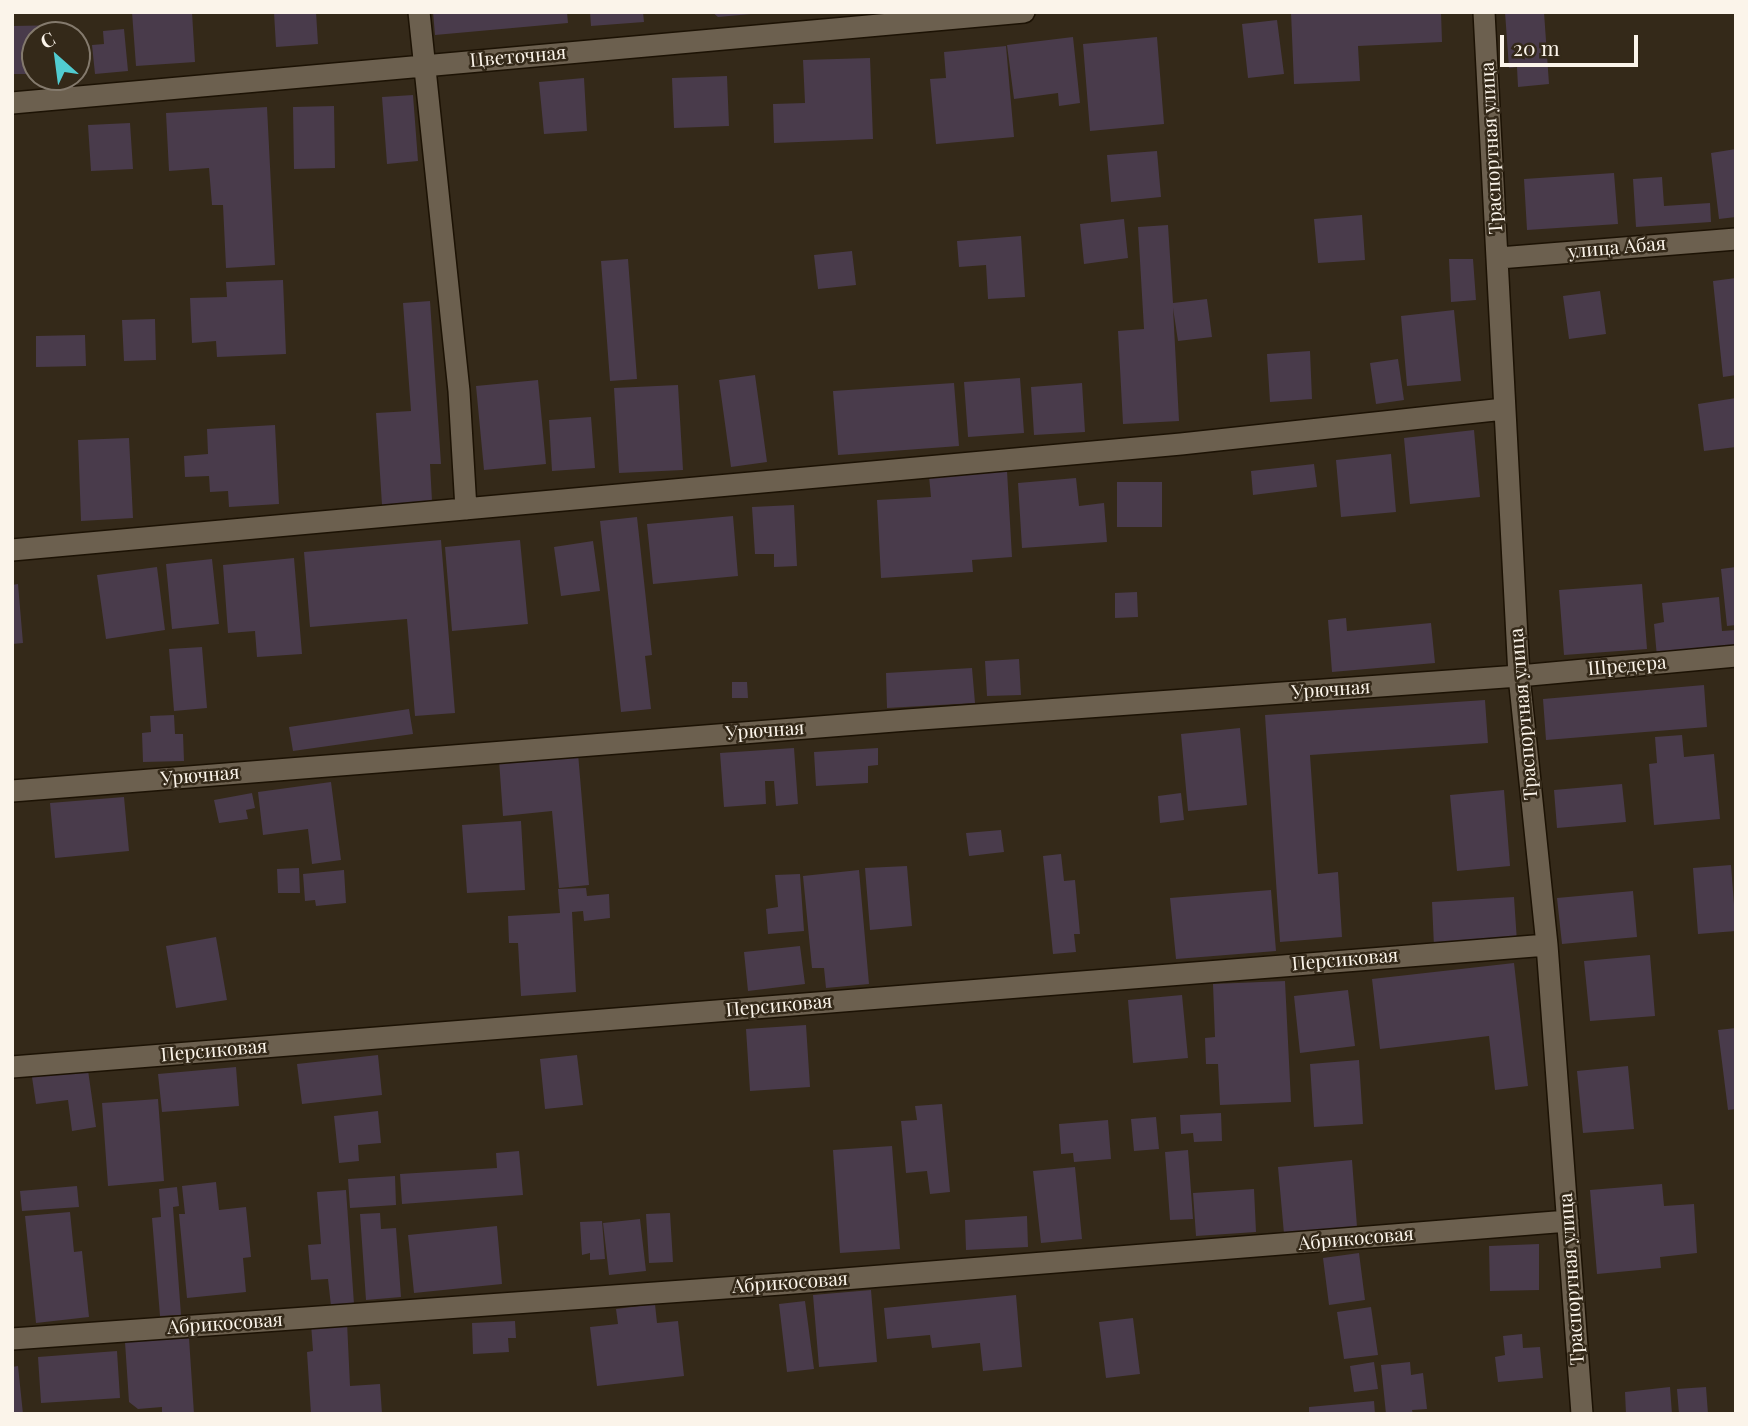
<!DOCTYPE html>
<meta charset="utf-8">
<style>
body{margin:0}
#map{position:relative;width:1748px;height:1426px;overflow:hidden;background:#342919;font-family:"Playfair Display",serif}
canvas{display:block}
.frame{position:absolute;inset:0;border:14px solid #fbf4ea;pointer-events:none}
.north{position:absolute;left:21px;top:21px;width:70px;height:70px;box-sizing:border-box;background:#342919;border:2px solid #847a6d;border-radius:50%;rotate:332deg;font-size:19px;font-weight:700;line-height:28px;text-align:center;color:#fbf4ea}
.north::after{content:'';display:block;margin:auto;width:24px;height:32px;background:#51ccd1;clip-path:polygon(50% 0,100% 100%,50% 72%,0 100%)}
.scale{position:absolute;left:1500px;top:35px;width:138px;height:32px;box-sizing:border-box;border:4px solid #fbf4ea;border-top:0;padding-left:9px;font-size:21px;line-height:24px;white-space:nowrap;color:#fbf4ea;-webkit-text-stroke:5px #342919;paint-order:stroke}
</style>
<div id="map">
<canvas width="1748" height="1426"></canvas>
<div class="frame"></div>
<div class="north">С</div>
<div class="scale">20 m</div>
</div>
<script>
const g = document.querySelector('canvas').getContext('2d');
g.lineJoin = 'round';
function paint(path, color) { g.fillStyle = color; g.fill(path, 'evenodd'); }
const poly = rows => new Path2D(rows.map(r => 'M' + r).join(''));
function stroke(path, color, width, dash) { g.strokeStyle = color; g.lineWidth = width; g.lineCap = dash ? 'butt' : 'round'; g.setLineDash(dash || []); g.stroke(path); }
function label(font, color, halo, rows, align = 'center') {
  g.font = font + ' "Playfair Display",serif'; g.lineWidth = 5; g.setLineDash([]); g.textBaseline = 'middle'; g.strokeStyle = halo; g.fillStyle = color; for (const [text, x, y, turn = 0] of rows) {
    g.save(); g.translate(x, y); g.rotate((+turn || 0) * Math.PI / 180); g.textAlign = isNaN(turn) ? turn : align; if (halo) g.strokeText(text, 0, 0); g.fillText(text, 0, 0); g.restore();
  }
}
paint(poly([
 [132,12,192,12,195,62,136,66],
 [274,12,316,12,318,44,276,47],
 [433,12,567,12,568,23,435,35],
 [590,12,643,12,644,22,591,26],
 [712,12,751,12,751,14,718,17],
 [1291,12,1441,12,1442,42,1358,46,1360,81,1294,84],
 [1505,12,1544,12,1549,84,1518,87,1517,67,1509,68],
 [1277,20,1284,74,1248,78,1242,24],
 [65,25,65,35,35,35,35,74,13,74,12,26],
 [124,29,128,71,95,74,92,45,104,44,103,31],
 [1073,37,1080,103,1059,106,1058,93,1014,99,1007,45],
 [1157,37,1164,124,1090,131,1083,44],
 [1006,46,1014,137,936,144,930,79,946,78,944,52],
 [870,58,873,139,774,143,773,104,805,103,803,60],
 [727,76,729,126,674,128,672,78],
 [584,78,587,131,544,134,539,82],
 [413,95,418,161,387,164,382,97],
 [334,106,335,168,294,169,293,107],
 [267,107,275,265,226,268,223,205,212,205,209,168,169,171,166,113],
 [130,123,133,169,91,171,88,125],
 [1736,149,1736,217,1719,219,1711,153],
 [1157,151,1161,197,1111,202,1107,155],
 [1614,173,1618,224,1527,230,1524,179],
 [1662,177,1664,206,1710,203,1711,222,1636,227,1633,179],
 [1362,215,1365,260,1318,263,1314,219],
 [1124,219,1128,258,1084,264,1080,224],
 [1168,225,1173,303,1207,299,1212,337,1178,341,1173,308,1179,421,1123,424,1118,331,1144,329,1138,227],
 [1021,236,1025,297,988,299,986,265,959,267,957,241],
 [852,251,856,285,818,289,814,255],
 [628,259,637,379,610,381,601,261],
 [1449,259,1473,259,1476,300,1451,302],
 [1736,278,1736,375,1723,377,1713,281],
 [283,280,286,354,217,357,216,341,192,343,190,298,227,297,226,282],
 [1600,291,1606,334,1569,339,1563,296],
 [430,301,441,464,430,464,432,501,382,505,376,413,411,411,403,303],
 [1454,310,1461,381,1407,386,1401,316],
 [155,319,156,360,124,361,122,320],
 [85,335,86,366,36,367,36,336],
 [1310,351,1312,399,1270,402,1267,354],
 [1398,359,1404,400,1376,404,1370,363],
 [755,375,767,462,731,467,719,380],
 [1020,378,1024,433,968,437,964,382],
 [538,380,546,464,484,470,476,386],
 [954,383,959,446,838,455,833,391],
 [1082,383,1085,432,1034,435,1031,387],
 [678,385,683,470,619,473,614,388],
 [1736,398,1736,447,1704,451,1698,404],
 [591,417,595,468,552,471,549,420],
 [275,425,279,504,229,507,228,491,210,492,209,476,185,477,184,456,208,454,207,429],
 [1474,430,1480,497,1410,504,1404,438],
 [129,438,133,518,81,521,78,440],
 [1391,454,1396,512,1341,517,1336,460],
 [1314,464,1317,487,1253,495,1251,471],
 [1007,471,1012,557,972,560,973,572,881,578,877,500,931,497,929,476],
 [1076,478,1079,506,1104,503,1107,542,1022,548,1018,483],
 [1117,482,1162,482,1162,527,1117,527],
 [794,505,797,566,774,567,774,554,755,554,752,507],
 [733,516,738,576,653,584,647,524],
 [637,517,652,655,645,656,651,709,621,712,600,521],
 [441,540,455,713,415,716,407,619,310,627,304,552],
 [520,540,528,624,452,631,445,547],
 [593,541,600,591,561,596,554,547],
 [294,558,302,654,257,657,255,631,228,633,223,565],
 [212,559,219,624,172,629,166,564],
 [157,567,165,630,106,639,97,575],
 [1736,567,1736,625,1727,626,1721,569],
 [18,584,23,643,12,644,12,585],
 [1642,584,1647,649,1564,655,1559,590],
 [1137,592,1138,617,1115,618,1115,593],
 [1719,597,1722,631,1736,630,1736,649,1657,657,1654,624,1664,622,1662,603],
 [1346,618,1347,631,1431,623,1435,663,1332,672,1328,620],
 [202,647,207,708,174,711,169,649],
 [1019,659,1021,695,987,696,985,661],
 [972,668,975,703,887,708,886,673],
 [732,682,747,682,748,698,732,698],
 [1704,685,1707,727,1546,740,1543,699],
 [1485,700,1488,743,1310,755,1318,874,1338,872,1342,937,1280,942,1265,715],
 [409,709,413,734,293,751,289,727],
 [174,715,175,734,183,734,184,761,143,762,142,733,151,732,150,716],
 [1240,728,1247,805,1188,811,1181,734],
 [1682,735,1684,757,1714,754,1720,819,1654,825,1649,764,1657,763,1655,737],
 [794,748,798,804,776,806,774,781,765,781,766,804,724,807,720,753],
 [878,748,878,765,868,766,868,783,816,786,814,752],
 [578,753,589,885,559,888,552,811,503,816,499,760],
 [331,782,341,860,312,864,308,829,263,835,258,792],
 [1622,784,1626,822,1557,828,1554,790],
 [1504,790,1510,866,1457,871,1450,795],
 [252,793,255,808,246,810,248,819,219,823,214,800],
 [1181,793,1184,820,1160,823,1158,796],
 [124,797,129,851,55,858,50,803],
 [521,821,525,890,467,893,462,825],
 [1001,830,1004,852,969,856,966,833],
 [1061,854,1064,881,1075,880,1080,934,1074,934,1076,952,1053,954,1043,856],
 [1731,865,1736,931,1698,934,1693,868],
 [907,866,912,926,870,930,865,868],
 [299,868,300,893,278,893,277,869],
 [344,870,346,903,316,906,315,900,305,901,303,874],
 [859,870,869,984,826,988,824,968,812,968,803,876],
 [800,874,804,931,768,934,766,909,778,907,775,875],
 [586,888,587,896,609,894,610,918,584,921,583,911,572,912,576,992,521,996,518,943,509,943,508,916,560,913,558,889],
 [1271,890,1276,951,1176,959,1170,898],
 [1633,891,1637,937,1562,944,1557,898],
 [1514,897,1517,942,1434,947,1432,902],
 [216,937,227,1000,176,1008,166,946],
 [800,946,805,984,748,991,744,952],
 [1650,955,1655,1016,1590,1021,1584,961],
 [1514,963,1528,1086,1495,1090,1489,1036,1380,1049,1372,979],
 [1285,981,1291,1102,1220,1105,1218,1064,1206,1064,1205,1038,1215,1037,1213,984],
 [1348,990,1355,1046,1300,1053,1294,996],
 [1182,995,1188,1058,1133,1063,1128,1000],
 [806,1025,810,1087,750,1091,746,1029],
 [1736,1028,1736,1109,1728,1110,1718,1030],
 [378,1055,382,1095,302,1104,297,1064],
 [577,1055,583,1105,545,1109,540,1059],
 [1359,1060,1363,1124,1314,1127,1310,1064],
 [1628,1066,1634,1129,1583,1133,1577,1071],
 [236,1067,239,1106,162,1112,158,1074],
 [88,1070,96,1127,72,1131,68,1100,36,1104,32,1077],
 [158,1099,164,1181,108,1186,102,1103],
 [942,1104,950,1192,930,1194,927,1171,906,1173,901,1121,917,1120,915,1106],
 [378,1111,381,1143,358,1145,359,1161,339,1163,334,1116],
 [1221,1113,1222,1141,1194,1142,1193,1133,1181,1134,1180,1115],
 [1156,1117,1159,1149,1134,1151,1131,1119],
 [1108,1120,1111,1159,1074,1162,1073,1153,1061,1154,1059,1124],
 [892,1146,900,1249,840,1253,833,1150],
 [1188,1150,1193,1219,1170,1220,1165,1152],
 [519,1151,523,1195,402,1204,400,1174,497,1168,496,1153],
 [1352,1160,1357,1227,1284,1234,1278,1167],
 [1075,1167,1082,1239,1041,1243,1033,1171],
 [395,1176,396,1205,350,1208,348,1179],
 [216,1182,219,1210,246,1207,251,1257,243,1258,246,1292,187,1298,179,1214,185,1214,182,1186],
 [1662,1184,1664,1206,1694,1204,1697,1253,1660,1257,1661,1268,1597,1274,1590,1190],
 [77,1186,79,1207,22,1211,20,1191],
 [177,1187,179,1206,173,1207,181,1315,160,1316,152,1218,161,1217,159,1189],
 [1254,1189,1256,1232,1196,1236,1193,1193],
 [346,1190,354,1304,331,1306,328,1279,311,1280,308,1245,321,1244,317,1192],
 [70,1212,74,1252,82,1251,89,1317,36,1323,25,1216],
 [380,1213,381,1229,396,1228,401,1297,366,1300,360,1214],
 [670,1213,673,1262,649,1263,646,1214],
 [1027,1216,1028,1247,966,1250,965,1220],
 [640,1219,646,1271,609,1275,603,1223],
 [602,1221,605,1259,590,1260,590,1253,582,1255,580,1222],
 [497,1226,502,1284,414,1293,408,1235],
 [1539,1244,1539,1290,1490,1291,1489,1246],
 [1359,1253,1365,1300,1329,1305,1323,1258],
 [871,1290,877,1362,819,1367,813,1295],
 [1016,1295,1022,1367,983,1371,980,1343,932,1348,930,1335,887,1339,884,1308],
 [805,1301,814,1369,787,1372,779,1304],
 [655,1304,657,1323,678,1321,684,1376,597,1386,590,1327,618,1324,616,1309],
 [1371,1307,1378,1355,1344,1359,1337,1312],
 [1133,1318,1140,1374,1106,1378,1099,1322],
 [515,1321,516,1338,508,1338,509,1352,473,1354,472,1323],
 [347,1322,350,1386,380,1384,382,1414,311,1414,307,1352,313,1351,311,1324],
 [1522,1334,1523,1348,1540,1347,1543,1378,1498,1382,1495,1357,1505,1355,1503,1336],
 [189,1338,194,1414,162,1414,162,1407,138,1409,129,1402,125,1342],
 [117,1351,120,1398,41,1403,38,1357],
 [1374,1362,1378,1389,1354,1392,1350,1366],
 [1410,1362,1411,1375,1423,1373,1427,1409,1412,1410,1413,1414,1386,1414,1381,1365],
 [18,1366,23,1414,12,1414,12,1367],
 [1670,1387,1672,1414,1626,1414,1625,1392],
 [1706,1387,1708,1414,1679,1414,1677,1389],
 [1374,1401,1375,1414,1309,1414,1309,1407]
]), '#493b4b');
const minor = poly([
 [419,12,459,391,466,509],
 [1484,12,1519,676,1547,945,1582,1414],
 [12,103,1024,12],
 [1499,258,1736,239],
 [12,550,1181,444,1504,409],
 [12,791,907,720,1519,676,1736,656],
 [12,1067,1547,945],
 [12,1339,781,1284,1568,1221]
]);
stroke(minor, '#1c1204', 24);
stroke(minor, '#6c604f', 21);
label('19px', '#fbf4ea', '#342919', [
 ["Цветочная",518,57,-5],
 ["Траспортная улица",1492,148,-93],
 ["улица Абая",1617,248,-5],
 ["Шредера",1627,666,-5],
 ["Урючная",1331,690,-4],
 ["Траспортная улица",1524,714,-95],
 ["Урючная",765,731,-4],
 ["Урючная",200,776,-5],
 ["Персиковая",1345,960,-5],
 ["Персиковая",779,1006,-5],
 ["Персиковая",214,1051,-5],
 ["Абрикосовая",1356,1239,-5],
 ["Траспортная улица",1572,1279,-94],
 ["Абрикосовая",790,1283,-4],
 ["Абрикосовая",225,1324,-4]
]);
</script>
